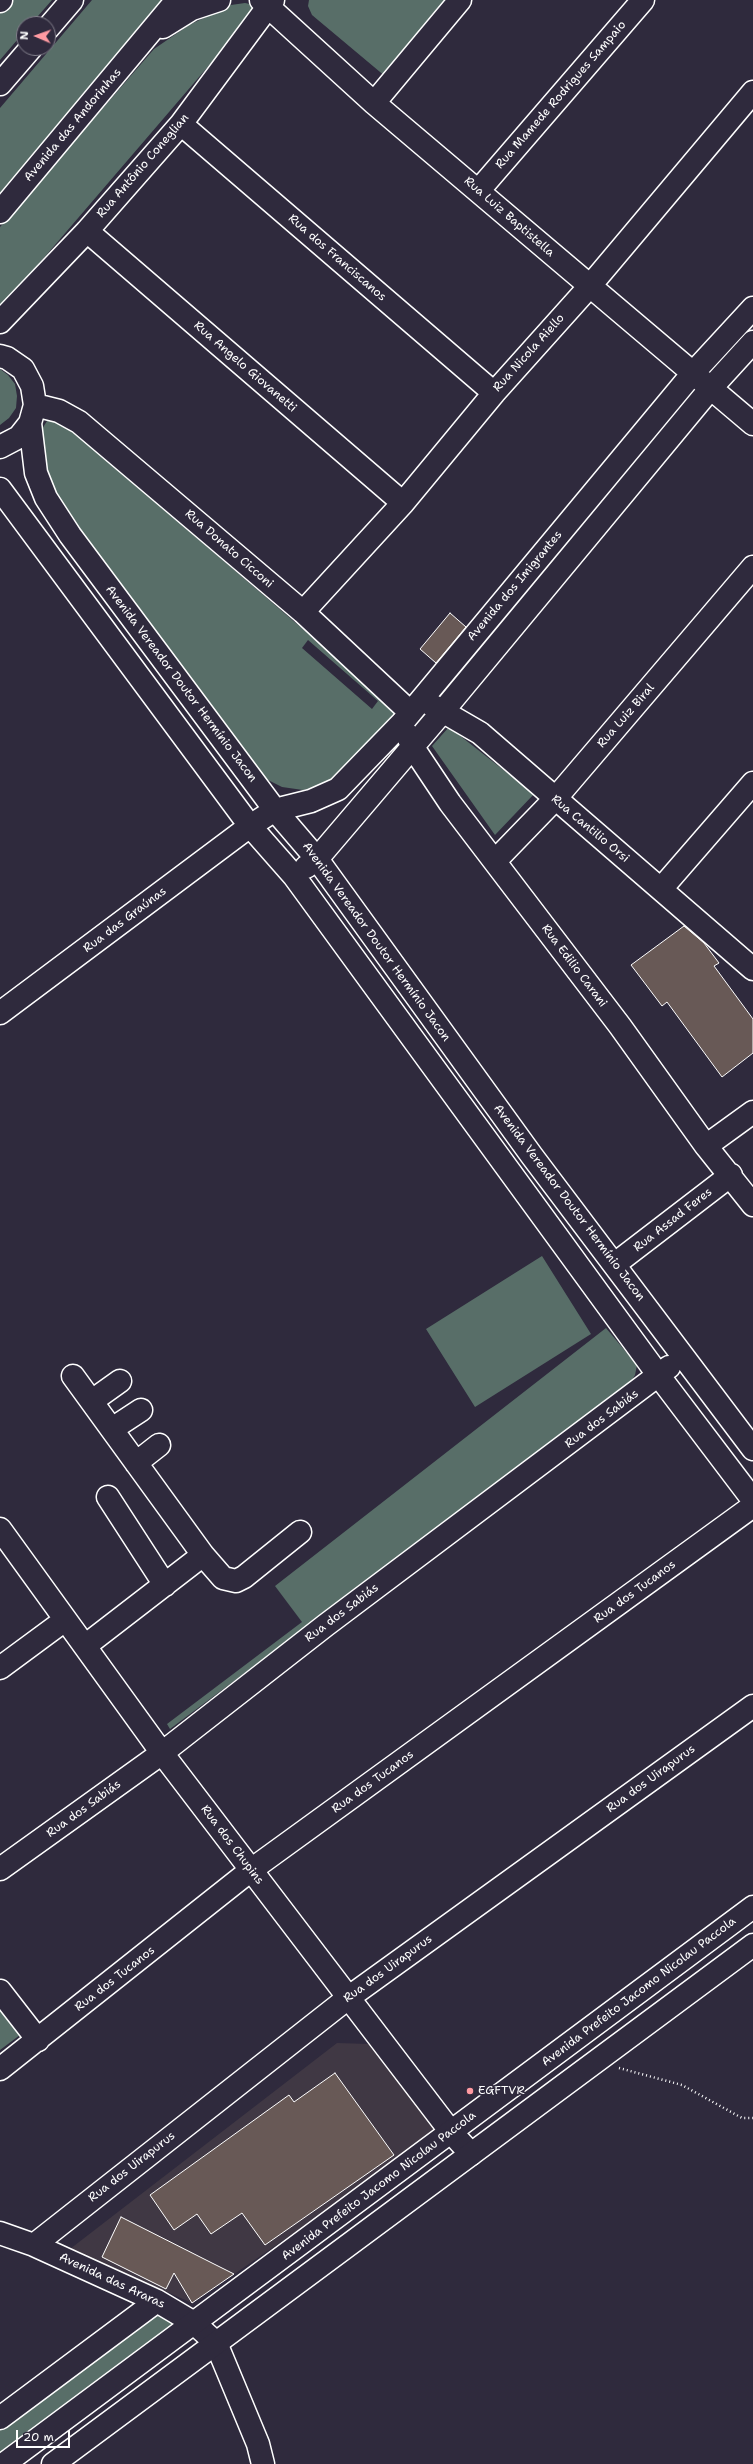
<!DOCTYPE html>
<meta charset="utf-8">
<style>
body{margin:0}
#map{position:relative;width:753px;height:2464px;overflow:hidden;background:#2f2a3d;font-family:"Shantell Sans",sans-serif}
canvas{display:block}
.north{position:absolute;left:16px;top:16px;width:40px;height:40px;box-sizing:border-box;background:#2f2a3d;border:1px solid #827f8b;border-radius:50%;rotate:272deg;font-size:11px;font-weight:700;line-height:16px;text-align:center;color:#fff}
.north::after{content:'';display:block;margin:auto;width:14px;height:18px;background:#ff9aa2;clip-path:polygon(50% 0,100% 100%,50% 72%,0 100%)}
.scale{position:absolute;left:16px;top:2430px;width:54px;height:18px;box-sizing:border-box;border:2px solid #fff;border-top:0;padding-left:5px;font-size:12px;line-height:14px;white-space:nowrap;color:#fff;-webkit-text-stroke:3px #2f2a3d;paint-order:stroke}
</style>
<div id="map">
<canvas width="753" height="2464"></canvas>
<div class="north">N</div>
<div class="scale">20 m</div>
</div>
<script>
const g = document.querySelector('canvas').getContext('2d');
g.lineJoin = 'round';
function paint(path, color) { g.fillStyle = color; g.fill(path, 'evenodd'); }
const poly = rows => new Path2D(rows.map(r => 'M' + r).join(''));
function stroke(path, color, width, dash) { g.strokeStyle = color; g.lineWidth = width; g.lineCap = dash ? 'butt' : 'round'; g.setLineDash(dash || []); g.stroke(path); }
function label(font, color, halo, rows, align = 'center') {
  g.font = font + ' "Shantell Sans",sans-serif'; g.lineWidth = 3.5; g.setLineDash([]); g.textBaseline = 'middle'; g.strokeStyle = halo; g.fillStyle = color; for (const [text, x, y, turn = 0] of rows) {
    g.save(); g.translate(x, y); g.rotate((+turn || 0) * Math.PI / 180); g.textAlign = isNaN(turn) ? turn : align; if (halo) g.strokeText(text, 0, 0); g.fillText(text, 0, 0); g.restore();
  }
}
paint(poly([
 [337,2043,368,2044,435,2129,431,2139,192,2303,70,2249]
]), '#403844');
paint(poly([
 [8,0,52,0,31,24,24,24,24,32,0,60,0,10],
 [92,0,165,0,0,195,0,108],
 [309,0,450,0,386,77,312,15,308,6],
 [245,3,260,6,0,309,0,227,154,49,189,25,231,5],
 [0,369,8,375,15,384,17,396,16,408,9,418,0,425],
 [54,419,61,421,397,710,341,775,323,786,303,790,282,787,264,778,71,526,44,473,42,429,47,421],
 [308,640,378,701,372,709,302,648],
 [449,727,534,794,495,835,432,746],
 [542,1256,591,1334,475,1407,426,1329],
 [606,1328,637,1365,635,1375,629,1385,170,1729,167,1724,302,1622,275,1586],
 [0,2000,24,2032,0,2050],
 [161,2310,180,2323,0,2460,0,2430]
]), '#586e68');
const building = poly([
 [450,613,466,627,436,663,420,649,450,613],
 [684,926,704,943,719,963,714,966,753,1019,753,1053,722,1077,667,1002,662,1006,631,965,684,926],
 [335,2073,394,2155,265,2245,242,2213,211,2234,197,2214,174,2230,150,2195,289,2095,294,2102,335,2073],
 [121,2217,212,2263,234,2274,192,2303,174,2273,166,2289,102,2257,121,2217]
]);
paint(building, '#685956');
stroke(building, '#fff', 1);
const minor = poly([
 [261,0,374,103,753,424],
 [163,27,192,9,219,0],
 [374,103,460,0],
 [181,124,494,393],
 [479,190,643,0],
 [0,212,177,0],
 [87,231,403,503],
 [0,322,87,231,181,124,273,0],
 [0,356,7,358,23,369,32,386,35,405,30,423,19,437,0,447],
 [35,405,59,411,79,422,303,612,410,712],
 [30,423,36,473,46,498,70,535,275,810,317,859,532,1156,753,1449],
 [0,489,250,826,294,876,659,1376,753,1500],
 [303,612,403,503,494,393,589,287,753,92],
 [430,704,480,733,753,969],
 [407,734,412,746,450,803,620,1026,706,1146,753,1205],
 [495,861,555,799,753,567],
 [306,867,317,859,443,711,710,389,753,342],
 [661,889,753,783],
 [0,1013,250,826,275,810,311,801,338,789,402,723,693,373,753,308],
 [706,1146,753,1112],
 [615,1264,731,1175],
 [73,1376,203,1555,223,1578,236,1581,244,1577,300,1532],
 [92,1401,120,1381],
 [112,1429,141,1410],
 [136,1463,159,1445],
 [108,1497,165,1585],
 [0,1529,162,1753,451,2132,471,2154],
 [85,1646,203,1555],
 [0,1668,65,1620],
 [0,1869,162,1753,326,1625,669,1367],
 [0,1991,38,2040],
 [0,2069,251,1870,753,1506],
 [0,2233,34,2245,157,2301,194,2323,216,2343,258,2444,263,2464],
 [34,2245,348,1998,753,1706],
 [0,2418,157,2301]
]);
const major = poly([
 [4,2464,753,1907],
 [53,2464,753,1945]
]);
const highway = poly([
 [0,1,1,0],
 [48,28,72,0],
 [0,84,31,48]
]);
stroke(minor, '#fff', 25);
stroke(major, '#fff', 25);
stroke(highway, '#fff', 25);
stroke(poly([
 [619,2068,682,2085,742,2118,753,2118]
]), '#fff', 2.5, [1, 3]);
stroke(minor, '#2f2a3d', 22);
stroke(major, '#2f2a3d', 22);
stroke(highway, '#2f2a3d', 22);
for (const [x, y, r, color] of [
 [470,2091,4,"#ff9aa2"]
]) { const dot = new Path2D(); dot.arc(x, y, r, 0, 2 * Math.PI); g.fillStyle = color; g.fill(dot); stroke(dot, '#2f2a3d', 1.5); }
label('12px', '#fff', '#2f2a3d', [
 ["Rua Mamede Rodrigues Sampaio",561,95,-49],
 ["Avenida das Andorinhas",73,125,-50],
 ["Rua Antônio Coneglian",143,166,-49],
 ["Rua Luiz Baptistella",509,217,41],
 ["Rua dos Franciscanos",337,258,41],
 ["Rua Nicola Aiello",529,353,-48],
 ["Rua Angelo Giovanetti",245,367,41],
 ["Rua Donato Cicconi",229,549,41],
 ["Avenida dos Imigrantes",515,586,-50],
 ["Avenida Vereador Doutor Hermínio Jacon",181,684,53],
 ["Rua Luiz Biral",626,716,-49],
 ["Rua Cantilio Orsi",590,829,40],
 ["Rua das Graúnas",125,920,-37],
 ["Avenida Vereador Doutor Hermínio Jacon",376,942,54],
 ["Rua Edilio Carani",574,966,53],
 ["Avenida Vereador Doutor Hermínio Jacon",569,1203,53],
 ["Rua Assad Feres",673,1220,-38],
 ["Rua dos Sabiás",602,1419,-37],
 ["Rua dos Tucanos",635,1592,-36],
 ["Rua dos Sabiás",342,1613,-37],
 ["Rua dos Uirapurus",651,1779,-36],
 ["Rua dos Tucanos",373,1782,-36],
 ["Rua dos Sabiás",84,1809,-36],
 ["Rua dos Chupins",232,1845,53],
 ["Rua dos Uirapurus",388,1969,-36],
 ["Rua dos Tucanos",115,1979,-38],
 ["Avenida Prefeito Jacomo Nicolau Paccola",639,1992,-37],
 ["Rua dos Uirapurus",132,2167,-38],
 ["Avenida Prefeito Jacomo Nicolau Paccola",379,2186,-37],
 ["Avenida das Araras",112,2281,25]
]);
label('12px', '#fff', '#2f2a3d', [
 ["EGFTVR",478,2091]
], 'left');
</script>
